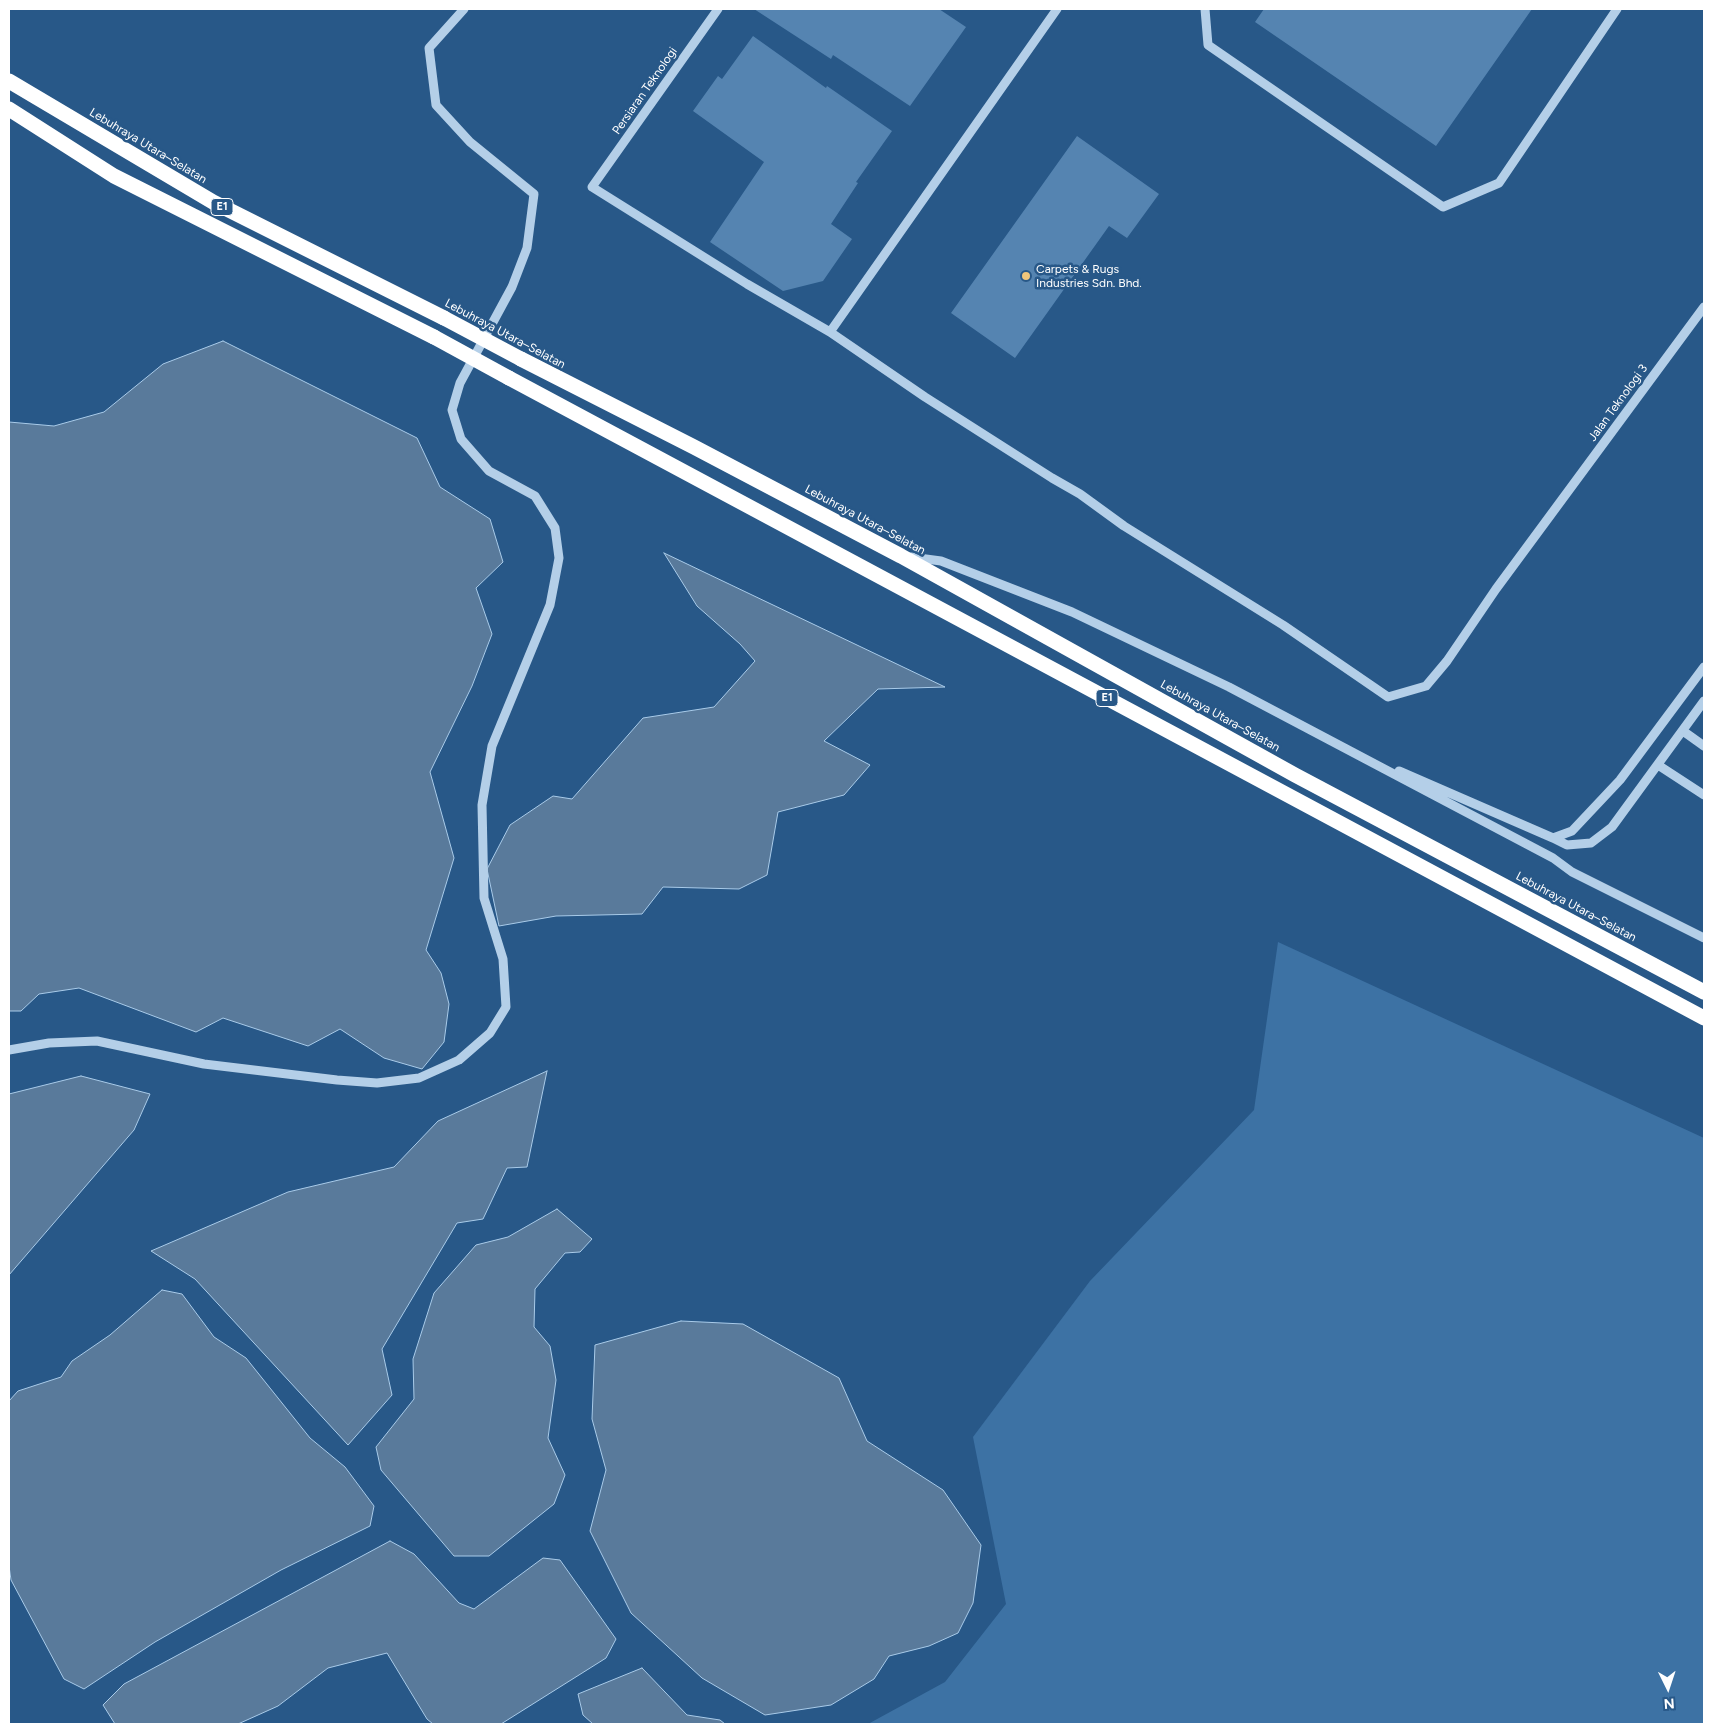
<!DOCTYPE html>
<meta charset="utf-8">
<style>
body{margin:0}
#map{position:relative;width:1713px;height:1733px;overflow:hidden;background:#285888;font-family:Figtree,sans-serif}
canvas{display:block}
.frame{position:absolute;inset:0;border:10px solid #fff;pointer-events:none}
.north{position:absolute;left:1643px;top:1663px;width:50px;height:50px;-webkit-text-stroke:4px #285888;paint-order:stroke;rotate:176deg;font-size:14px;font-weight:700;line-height:20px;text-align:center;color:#fff}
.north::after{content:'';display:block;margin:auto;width:18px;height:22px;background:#fff;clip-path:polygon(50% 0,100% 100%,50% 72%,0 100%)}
</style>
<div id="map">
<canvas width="1713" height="1733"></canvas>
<div class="frame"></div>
<div class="north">N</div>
</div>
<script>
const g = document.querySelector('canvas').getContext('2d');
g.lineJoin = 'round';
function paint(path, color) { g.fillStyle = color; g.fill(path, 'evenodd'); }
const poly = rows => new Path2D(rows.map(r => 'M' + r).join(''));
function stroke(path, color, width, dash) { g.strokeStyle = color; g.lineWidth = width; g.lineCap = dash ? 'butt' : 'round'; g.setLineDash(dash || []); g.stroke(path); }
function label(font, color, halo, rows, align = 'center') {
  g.font = font + ' Figtree,sans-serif'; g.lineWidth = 5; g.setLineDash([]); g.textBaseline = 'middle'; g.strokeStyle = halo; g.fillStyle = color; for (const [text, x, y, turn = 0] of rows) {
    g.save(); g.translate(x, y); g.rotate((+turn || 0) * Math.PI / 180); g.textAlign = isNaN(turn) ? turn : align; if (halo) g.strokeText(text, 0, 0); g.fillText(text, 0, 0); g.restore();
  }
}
paint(poly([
 [1278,942,1704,1138,1704,1724,868,1724,945,1682,1006,1604,973,1437,1090,1281,1254,1110]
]), '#3d72a4');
const water = poly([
 [223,341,417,438,440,487,490,519,503,562,476,588,492,634,472,686,430,772,454,858,426,950,441,973,449,1004,444,1042,422,1069,384,1058,340,1029,308,1046,223,1018,196,1032,79,988,39,994,21,1011,9,1011,9,422,54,426,104,412,163,364,223,341],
 [664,553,945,687,878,689,824,741,870,765,844,795,778,812,767,875,739,889,663,887,642,914,556,916,499,926,487,869,510,825,553,796,572,799,643,718,714,707,755,661,740,644,697,606,664,553],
 [547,1071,527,1167,507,1168,483,1219,457,1223,382,1349,392,1395,348,1445,195,1279,151,1251,288,1192,394,1167,438,1121,547,1071],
 [81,1076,150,1094,134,1130,9,1275,9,1094,81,1076],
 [557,1209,592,1239,580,1252,565,1253,535,1289,534,1327,550,1346,556,1380,548,1438,565,1475,554,1504,489,1556,454,1556,381,1470,376,1447,414,1399,413,1359,434,1293,476,1245,508,1237,557,1209],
 [162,1290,182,1294,214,1337,246,1358,310,1438,345,1467,374,1506,370,1526,281,1570,155,1642,84,1689,64,1679,11,1580,9,1566,9,1401,18,1391,61,1377,72,1361,110,1335,162,1290],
 [681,1321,743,1324,839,1378,867,1441,943,1490,981,1545,973,1603,958,1633,929,1646,889,1656,874,1679,831,1705,765,1715,702,1678,631,1613,590,1531,606,1470,592,1419,595,1345,681,1321],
 [390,1541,414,1554,459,1603,474,1609,543,1558,560,1560,616,1639,606,1658,501,1724,433,1724,427,1719,387,1653,328,1668,278,1706,238,1724,115,1724,103,1705,124,1684,390,1541],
 [642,1668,687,1715,720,1720,725,1724,593,1724,583,1715,578,1694,642,1668]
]);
paint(water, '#597a9b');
stroke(water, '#a9cbe9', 1);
paint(poly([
 [754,9,939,9,966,27,910,106,833,55,831,59],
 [1264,9,1532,9,1436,146,1255,22],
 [753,36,826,88,827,86,892,131,856,182,858,183,831,224,852,239,823,281,783,291,710,242,764,162,693,111,718,76,722,79],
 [1077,136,1159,194,1127,238,1109,226,1015,358,951,313]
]), '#5584b1');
stroke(poly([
 [718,9,592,187,747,284,830,332,925,397,1052,478,1080,494,1124,526,1283,625,1388,697,1426,686,1447,661,1496,589,1704,307],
 [1205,9,1208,45,1443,207,1499,183,1617,9],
 [830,332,1057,9],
 [911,557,941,561,1072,612,1229,687,1553,858,1572,872,1704,938],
 [1683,731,1704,746],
 [1658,765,1704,795],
 [1399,771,1553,838,1572,831,1620,780,1704,667],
 [1553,838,1567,845,1591,843,1612,827,1704,701],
 [9,1050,49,1043,97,1041,204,1064,337,1080,377,1083,419,1078,459,1060,490,1033,506,1007,503,959,484,898,482,805,492,746,550,605,559,558,555,528,535,496,489,471,461,439,452,410,460,383,512,287,527,248,534,194,470,142,436,105,429,48,464,9]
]), '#b4cfe8', 9);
stroke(poly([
 [9,81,213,202,444,318],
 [9,109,114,176,434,337],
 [521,359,694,447,901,556,1295,775,1704,992],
 [509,378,1704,1018]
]), '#fff', 15);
stroke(poly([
 [444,318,521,359],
 [434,337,509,378]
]), '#fff', 15);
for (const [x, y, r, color] of [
 [1026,276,5,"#f0c67b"]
]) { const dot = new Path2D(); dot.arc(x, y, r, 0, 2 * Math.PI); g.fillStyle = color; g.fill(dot); stroke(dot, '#285888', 2); }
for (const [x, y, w] of [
 [222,207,22],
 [1107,698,22]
]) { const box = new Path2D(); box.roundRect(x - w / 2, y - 8.5, w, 17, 4); g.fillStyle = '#285888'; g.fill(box); stroke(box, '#fff', 1); }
label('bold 11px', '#fff', null, [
 ["E1",222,207],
 ["E1",1107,698]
]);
label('12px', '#fff', '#285888', [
 ["Persiaran Teknologi",645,91,-55],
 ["Lebuhraya Utara–Selatan",148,146,31],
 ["Lebuhraya Utara–Selatan",505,334,28],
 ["Jalan Teknologi 3",1618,403,-54],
 ["Lebuhraya Utara–Selatan",865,520,28],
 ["Lebuhraya Utara–Selatan",1220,716,29],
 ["Lebuhraya Utara–Selatan",1576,907,28]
]);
label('12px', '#fff', '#285888', [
 ["Carpets & Rugs",1036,269],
 ["Industries Sdn. Bhd.",1036,283]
], 'left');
</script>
